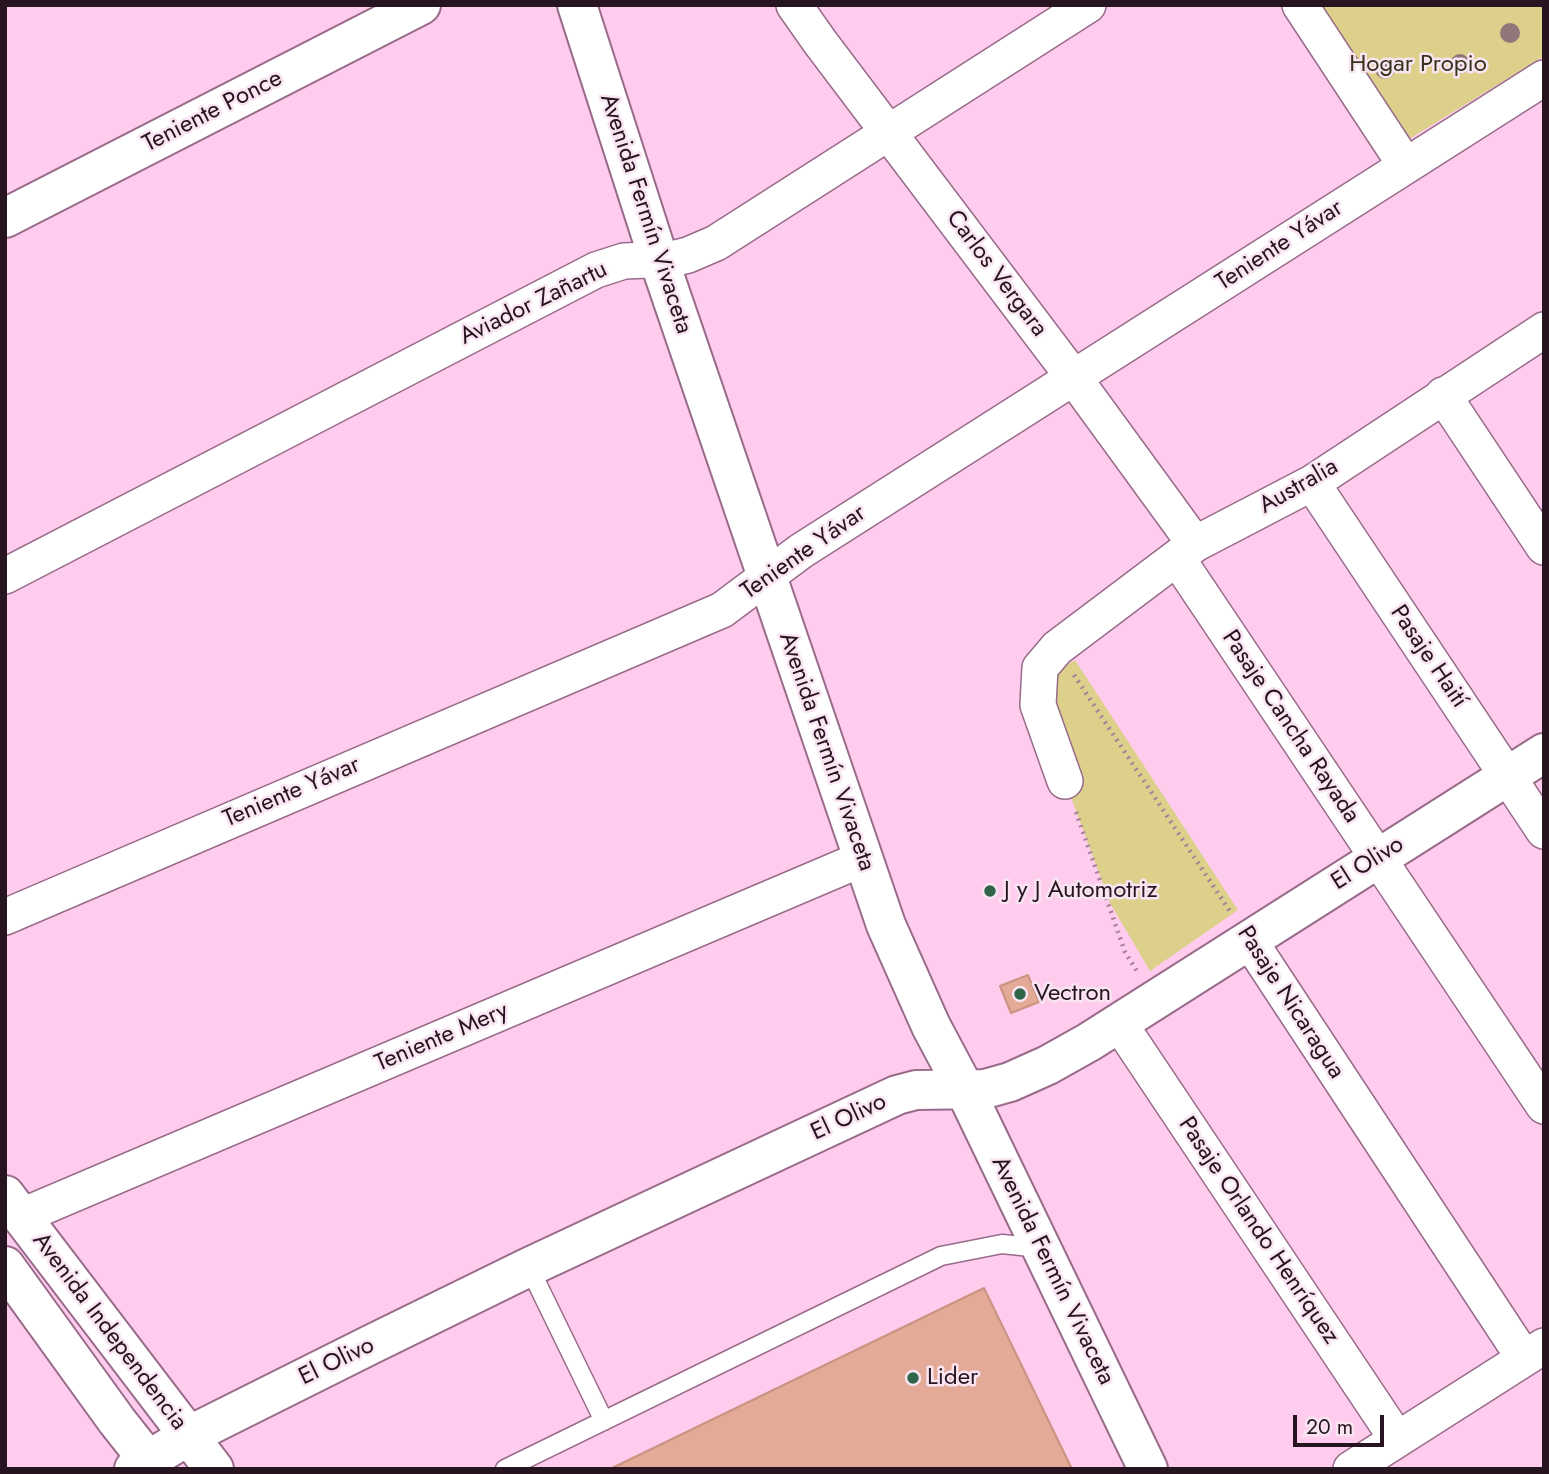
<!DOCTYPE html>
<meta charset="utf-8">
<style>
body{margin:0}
#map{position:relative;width:1549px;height:1474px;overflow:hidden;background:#ffcced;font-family:Jost,sans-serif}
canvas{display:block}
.frame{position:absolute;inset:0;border:7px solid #261420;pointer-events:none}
.scale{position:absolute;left:1293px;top:1415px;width:91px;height:32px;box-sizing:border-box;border:4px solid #261420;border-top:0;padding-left:9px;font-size:21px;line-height:24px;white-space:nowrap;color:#261420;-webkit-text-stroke:5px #f9e4f1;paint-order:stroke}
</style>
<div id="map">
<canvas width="1549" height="1474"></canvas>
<div class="frame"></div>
<div class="scale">20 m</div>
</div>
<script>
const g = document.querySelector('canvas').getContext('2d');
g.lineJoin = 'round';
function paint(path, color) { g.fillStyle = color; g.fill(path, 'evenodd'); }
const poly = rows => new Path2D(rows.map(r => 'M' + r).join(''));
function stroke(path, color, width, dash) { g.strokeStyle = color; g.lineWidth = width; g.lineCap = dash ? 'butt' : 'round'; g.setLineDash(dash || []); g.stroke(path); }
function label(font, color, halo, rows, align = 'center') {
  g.font = font + ' Jost,sans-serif'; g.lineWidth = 5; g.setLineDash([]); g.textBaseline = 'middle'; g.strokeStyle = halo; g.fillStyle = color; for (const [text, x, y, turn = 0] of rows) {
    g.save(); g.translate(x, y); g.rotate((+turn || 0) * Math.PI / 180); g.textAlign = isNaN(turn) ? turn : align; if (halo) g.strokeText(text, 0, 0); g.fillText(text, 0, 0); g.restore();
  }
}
paint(poly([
 [1310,5,1544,5,1544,56,1401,144],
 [1075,660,1238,910,1150,971,1110,903,1051,743,1051,675]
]), '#ddd08b');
const building = poly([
 [1028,975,1039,1002,1011,1013,1000,986,1028,975],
 [984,1288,1072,1469,610,1469,984,1288]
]);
paint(building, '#e2aa97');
stroke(building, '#ca9381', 2);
const lane = poly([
 [529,1267,604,1421],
 [505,1469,941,1256,1002,1244,1040,1248]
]);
const street = poly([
 [794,5,820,42,1074,378,1195,544],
 [1300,5,1406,166],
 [1443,395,1544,547],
 [1312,483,1544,831],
 [1177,558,1544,1106],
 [5,576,596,270,624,261,672,259,688,255,716,243,1088,5],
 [1065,781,1038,705,1040,668,1057,648,1195,544,1312,483,1544,330],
 [5,917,722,610,801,551,1544,78],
 [1249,940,1524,1358],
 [1119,1023,1397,1439],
 [22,1216,862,859],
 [1351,1469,1544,1346]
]);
const secondary = poly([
 [577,5,659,260,886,925,931,1026,965,1090,1148,1469],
 [5,218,421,5],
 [134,1469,188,1436,372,1344,529,1267,897,1095,916,1090,985,1089,1010,1082,1048,1065,1089,1042,1544,753]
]);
const primary = poly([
 [5,1195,214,1469],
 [5,1266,117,1421,155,1469]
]);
stroke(lane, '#996b8a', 21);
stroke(street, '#996b8a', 38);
stroke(secondary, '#996b8a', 42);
stroke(primary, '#996b8a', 42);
stroke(poly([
 [1074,675,1231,913],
 [1076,812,1125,952,1138,973]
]), '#a68199', 4.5, [2, 5]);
stroke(lane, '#fff', 18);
stroke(street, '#fff', 35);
stroke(secondary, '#fff', 38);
stroke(primary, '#fff', 38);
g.fillStyle = '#90777a';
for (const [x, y] of [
 [1510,33],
 [1460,64],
 [1385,69]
]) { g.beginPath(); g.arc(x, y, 10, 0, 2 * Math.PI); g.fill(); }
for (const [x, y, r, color] of [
 [990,891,7,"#31654a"],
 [1020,994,7,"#31654a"],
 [913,1378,7,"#31654a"]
]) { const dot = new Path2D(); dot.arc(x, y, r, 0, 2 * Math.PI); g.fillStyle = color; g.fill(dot); stroke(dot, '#f9e4f1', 2.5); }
label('24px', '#35321c', '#f9e4f1', [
 ["Hogar Propio",1418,65]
]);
label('24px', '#261420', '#f9e4f1', [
 ["Teniente Ponce",213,112,-27],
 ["Avenida Fermín Vivaceta",645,214,72],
 ["Teniente Yávar",1280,246,-33],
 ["Carlos Vergara",996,274,53],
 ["Aviador Zañartu",534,304,-26],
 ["Australia",1299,487,-30],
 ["Teniente Yávar",804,553,-35],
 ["Pasaje Haití",1428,657,56],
 ["Pasaje Cancha Rayada",1290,727,56],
 ["Avenida Fermín Vivaceta",826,752,71],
 ["Teniente Yávar",292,793,-23],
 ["El Olivo",1368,864,-32],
 ["Pasaje Nicaragua",1290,1003,57],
 ["Teniente Mery",442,1038,-23],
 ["El Olivo",849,1118,-25],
 ["Pasaje Orlando Henríquez",1258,1231,56],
 ["Avenida Fermín Vivaceta",1052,1271,64],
 ["Avenida Independencia",109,1332,53],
 ["El Olivo",337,1362,-26]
]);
label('24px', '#261420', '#f9e4f1', [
 ["J y J Automotriz",1004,891],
 ["Vectron",1034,994],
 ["Lider",927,1378]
], 'left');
</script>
